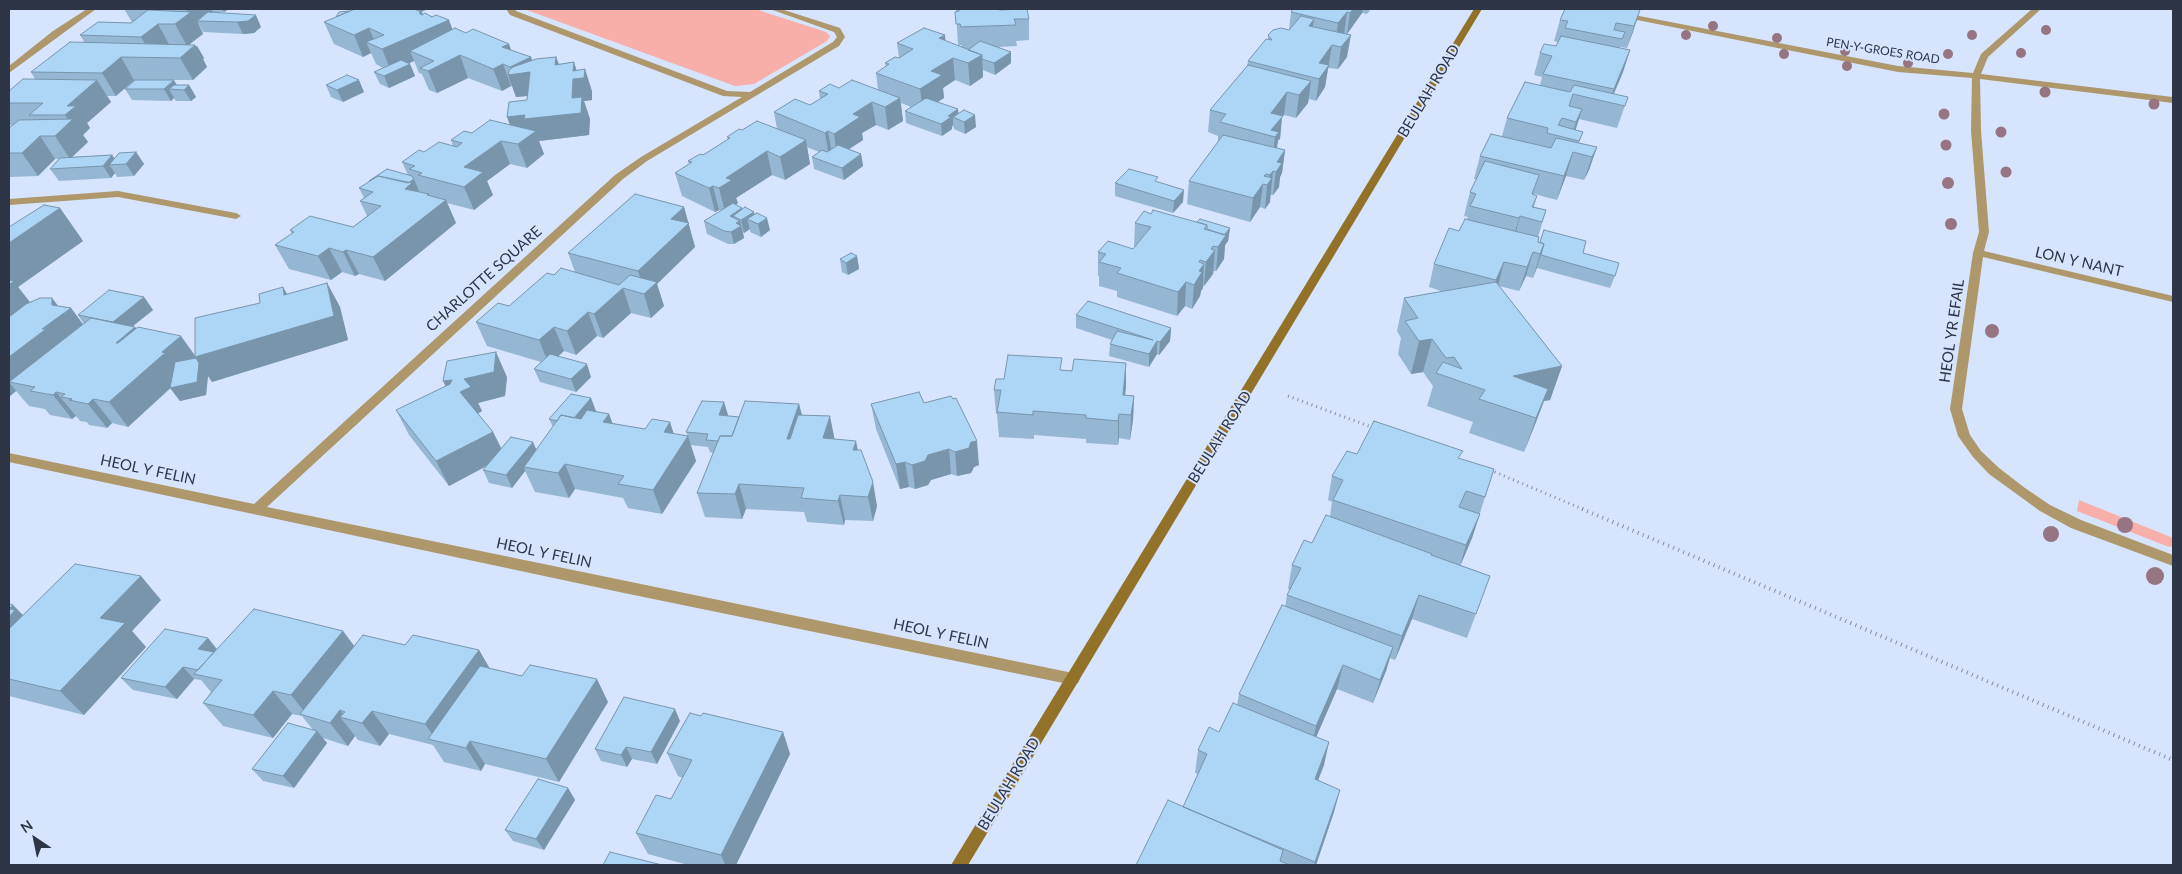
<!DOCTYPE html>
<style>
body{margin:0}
#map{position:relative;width:2182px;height:874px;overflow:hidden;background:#d7e4fd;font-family:Lato,sans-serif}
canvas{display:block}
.frame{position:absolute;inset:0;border:10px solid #2d3546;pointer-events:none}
.north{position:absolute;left:10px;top:814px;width:50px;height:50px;-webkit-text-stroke:4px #d7e4fd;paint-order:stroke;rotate:326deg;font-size:14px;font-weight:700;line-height:20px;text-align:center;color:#2d3546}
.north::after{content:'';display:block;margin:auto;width:18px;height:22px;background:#2d3546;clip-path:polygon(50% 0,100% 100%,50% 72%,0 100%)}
</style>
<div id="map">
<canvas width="2182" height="874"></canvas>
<div class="frame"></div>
<div class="north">N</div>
</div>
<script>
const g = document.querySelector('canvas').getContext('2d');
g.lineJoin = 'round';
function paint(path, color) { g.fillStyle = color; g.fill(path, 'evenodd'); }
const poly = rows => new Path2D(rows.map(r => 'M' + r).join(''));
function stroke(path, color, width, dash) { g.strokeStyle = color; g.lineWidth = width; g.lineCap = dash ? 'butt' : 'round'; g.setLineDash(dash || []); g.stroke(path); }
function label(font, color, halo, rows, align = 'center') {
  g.font = font + ' Lato,sans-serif'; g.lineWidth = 4; g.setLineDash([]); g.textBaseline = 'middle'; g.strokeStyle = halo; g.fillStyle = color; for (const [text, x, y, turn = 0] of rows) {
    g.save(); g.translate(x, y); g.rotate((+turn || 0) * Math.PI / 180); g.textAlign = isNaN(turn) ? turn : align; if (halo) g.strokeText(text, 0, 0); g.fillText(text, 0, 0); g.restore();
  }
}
paint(poly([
 [524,9,755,9,826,32,830,36,827,41,754,84,735,86],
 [2079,500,2173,538,2173,546,2169,547,2077,511]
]), '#f8aea9');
stroke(poly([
 [1288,396,1374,428],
 [1490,470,1585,510]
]), '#858fa5', 3, [1, 4]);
stroke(poly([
 [1582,509,2173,760]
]), '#858fa5', 4, [1, 4.5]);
paint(poly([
 [118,191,236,213,241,216,236,219,118,197,9,205,9,199,118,191]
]), '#ad976b');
paint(poly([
 [87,9,96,9,9,73,9,66,53,31,87,9],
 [506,9,514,9,516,11,727,91,750,92,833,42,837,37,834,32,770,9,781,9,840,28,845,37,839,46,647,161,623,179,267,507,1073,673,1078,675,1080,679,1078,683,1073,685,624,593,9,462,9,453,254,504,615,175,641,157,742,97,723,96,510,15,506,9],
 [1588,9,1603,9,1898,66,1973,73,1981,54,2032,9,2041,9,1988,57,1981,74,2173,97,2173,103,1980,79,1981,131,1989,232,1984,251,2173,296,2173,302,1983,257,1962,409,1970,435,1981,451,1999,468,2025,488,2050,505,2081,520,2173,555,2173,566,2071,528,2040,511,1989,474,1973,457,1958,436,1950,409,1973,253,1979,232,1971,131,1972,78,1898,72,1592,11,1588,9]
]), '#ad976b');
paint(poly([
 [1474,9,1482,9,968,865,951,865,1474,9]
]), '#927128');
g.fillStyle = '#977481';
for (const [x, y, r] of [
 [1713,26,5],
 [2046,30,5],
 [1686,35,5],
 [1972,35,5],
 [1777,38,5],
 [1845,51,5],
 [2021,53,5],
 [1784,54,5],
 [1948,54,5],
 [1908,63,5],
 [1847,66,5],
 [2045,92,5.5],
 [2154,104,5.5],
 [1944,114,5.5],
 [2001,132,5.5],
 [1946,145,5.5],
 [2006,172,5.5],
 [1948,183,6],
 [1951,224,6],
 [1992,331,7],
 [2125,525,8],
 [2051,534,8],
 [2155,576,9]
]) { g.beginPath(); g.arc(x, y, r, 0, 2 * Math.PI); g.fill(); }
paint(poly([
 [124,9,229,9,224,12,213,12,212,13,261,27,254,33,243,34,203,32,198,23,203,34,189,45,195,45,196,46,197,46,204,58,203,59,207,67,193,80,141,80,177,85,189,85,196,97,191,101,176,101,174,98,171,101,132,100,125,89,135,80,116,96,107,96,111,102,87,123,90,128,83,135,88,142,72,157,112,155,114,158,136,152,144,164,134,176,117,177,115,173,111,178,59,181,50,169,59,159,55,159,38,176,9,177,9,128,12,125,10,125,9,124,9,91,35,79,31,72,85,43,80,35,131,23,132,22],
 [355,9,428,9,421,12,423,14,449,20,452,30,531,57,532,61,556,57,559,64,574,62,576,70,592,91,592,100,584,101,590,119,589,135,539,141,544,154,527,168,510,164,487,181,493,195,474,210,447,203,456,223,385,281,359,274,355,276,342,272,331,280,289,269,275,245,292,234,290,230,353,227,367,216,360,201,364,198,359,188,408,175,402,162,424,152,453,146,451,140,472,133,510,125,507,117,527,100,528,96,516,97,513,87,511,86,502,91,468,78,437,93,429,90,422,74,419,73,414,61,409,63,410,64,415,76,389,88,380,84,374,72,383,68,376,64,371,53,363,57,334,44,324,22],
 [956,9,1006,9,1006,10,1029,19,1029,40,1016,41,1017,46,998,47,1011,52,1011,63,995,75,983,70,983,77,970,86,955,80,943,88,944,98,938,102,959,113,976,127,965,134,954,129,953,125,952,126,952,129,942,136,906,123,905,111,911,107,901,103,903,121,888,130,876,125,862,133,863,140,849,149,861,154,863,166,844,180,814,169,812,157,819,152,807,147,810,164,785,180,772,175,736,198,738,203,736,205,743,209,755,214,770,230,761,237,750,232,750,229,744,233,743,232,744,238,734,244,728,244,707,234,704,221,721,211,719,210,715,212,682,196,675,173,689,164,688,161,703,155,728,140,727,137,742,130,777,129,774,112,810,105,820,99,819,91,839,88,878,90,876,73,886,67,885,63,899,58,897,43,945,41,962,47,962,45,958,46],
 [1293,9,1371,9,1367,14,1362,13,1347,34,1347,57,1338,69,1328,68,1325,87,1316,101,1309,99,1308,103,1296,118,1284,115,1282,117,1280,139,1278,140,1277,148,1285,150,1282,173,1280,177,1279,187,1273,195,1270,195,1270,202,1265,209,1260,207,1250,222,1187,204,1189,181,1218,142,1218,136,1208,132,1210,110,1247,66,1248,61,1268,39,1268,35,1289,30,1291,12],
 [1640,10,1627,48,1620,47,1619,48,1630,50,1623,72,1614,94,1628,97,1617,128,1579,119,1575,130,1583,132,1579,143,1597,147,1589,170,1584,180,1566,176,1557,200,1534,194,1533,195,1537,196,1534,207,1546,210,1538,237,1538,242,1583,253,1615,276,1610,288,1537,268,1540,256,1533,278,1526,276,1519,291,1499,286,1562,366,1550,400,1544,401,1536,422,1524,452,1469,433,1473,422,1427,406,1433,386,1423,372,1411,374,1398,354,1401,338,1397,331,1404,298,1444,292,1429,287,1434,264,1467,219,1468,217,1464,216,1470,192,1476,179,1474,179,1480,156,1502,136,1507,118,1540,85,1542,77,1534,75,1540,53,1556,46,1558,42,1554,41,1560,20],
 [326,85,364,92,343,102,331,97],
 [1158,182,1183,202,1173,213,1115,196,1115,183],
 [684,207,695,247,657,284,664,306,651,318,631,313,603,338,597,336,576,355,564,351,558,356,591,377,576,392,540,382,534,369,541,362,487,346,476,322,509,306,554,275,575,272,568,253],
 [60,208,83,241,18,287,30,302,52,298,58,306,71,308,83,324,84,324,78,315,144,297,153,310,132,326,135,327,136,328,195,357,260,303,283,287,287,295,327,283,340,307,348,340,212,382,208,376,206,395,180,401,171,388,128,427,112,423,107,428,89,425,87,422,80,421,76,416,72,419,50,415,45,409,29,406,16,391,9,397,9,227],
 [1151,214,1230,228,1228,241,1225,245,1224,259,1216,271,1214,271,1213,274,1204,286,1203,286,1203,288,1201,291,1200,296,1192,309,1185,306,1177,316,1117,297,1117,291,1099,286,1099,276,1098,276,1098,252,1133,249,1135,247,1134,247,1135,223],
 [857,256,859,269,848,275,842,272,840,259],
 [1076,315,1171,328,1170,341,1159,355,1157,354,1149,367,1109,356,1110,344,1112,340,1076,328],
 [1126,363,1125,395,1134,396,1133,420,1130,440,1119,438,1118,445,1086,443,1086,439,1034,435,1034,439,999,437,997,414,996,414,994,390,1004,379,1062,370,1072,371],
 [507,377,505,396,478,403,482,411,478,414,493,432,501,448,536,450,553,427,549,419,591,398,595,411,609,414,612,423,645,429,670,422,673,434,688,436,686,432,724,402,728,416,739,417,799,404,802,415,834,439,858,450,877,506,873,521,845,520,844,525,807,522,804,512,746,509,742,519,705,517,697,493,713,453,710,452,708,447,690,445,696,461,662,514,628,508,623,498,575,489,569,498,535,492,525,471,512,488,489,483,483,470,487,466,449,486,409,435,396,410],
 [924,403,979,465,974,467,971,473,957,476,951,474,931,480,928,485,915,489,909,487,900,489,876,429,871,404],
 [1357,454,1460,459,1494,469,1472,538,1460,565,1490,576,1467,638,1412,619,1395,660,1390,658,1386,671,1373,703,1337,689,1316,737,1324,765,1318,781,1334,812,1316,865,1136,865,1183,807,1198,774,1195,773,1198,750,1219,732,1237,705,1239,694,1285,607,1287,595,1290,590,1288,589,1292,565,1312,543,1330,516,1332,502,1328,500,1332,476],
 [161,600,132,631,146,647,84,715,9,696,9,604,13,605,23,615],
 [343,631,354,646,405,645,479,650,489,668,608,702,559,782,485,764,481,771,444,762,433,745,389,734,380,746,358,740,355,736,348,746,323,738,327,743,294,788,263,781,252,769,313,730,302,716,292,714,273,738,223,726,203,703,211,692,201,680,194,679,177,699,133,690,121,678,208,638,217,649],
 [701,716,783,732,790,754,736,865,688,865,648,854,636,833,671,799,683,778,678,776,667,753],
 [680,721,657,764,632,759,627,767,601,761,595,749],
 [568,788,575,800,544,850,513,841,505,830]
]), '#95b7d4');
paint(poly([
 [186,9,211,9,213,12,201,21,197,21,198,23,203,34,187,46,175,24,189,14],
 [222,9,229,9,224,12],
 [413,9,428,9,416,14],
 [1353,9,1363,9,1362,13,1347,34,1350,13],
 [1640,10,1633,32,1627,48,1634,26],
 [422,12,428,29,449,20,457,42,410,51,414,61,391,71,382,49,419,13],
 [1347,12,1344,34,1335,45,1338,23],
 [256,15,261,27,254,33,243,34,237,22],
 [1314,19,1311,40,1309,26],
 [158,24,170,46,153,58,141,37],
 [369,28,377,47,366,42,371,53,363,57,354,35],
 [945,35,947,57,939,38],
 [1351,35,1347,57,1338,69,1341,47],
 [509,44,516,64,531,57,538,80,538,95,516,97,508,75,513,74,502,47],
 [195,45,196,47,197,46,204,58,203,59,207,67,193,80,180,58],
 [1332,45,1325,87,1316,101,1319,79,1319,63],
 [1630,50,1623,72,1610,102,1609,102,1614,89],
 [1011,52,1011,63,995,75,994,63],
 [460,55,468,78,437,93,428,71],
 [982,55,983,77,970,86,968,63],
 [121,57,134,80,116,96,102,73],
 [556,57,564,79,555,65],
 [953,58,955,80,943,88,944,98,923,111,920,89,931,71],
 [574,62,579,78,585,69,592,91,592,100,584,101,590,119,589,135,539,141,544,154,527,168,507,117,573,71],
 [410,64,415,76,389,88,384,76],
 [503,64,511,86,502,91,493,69],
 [97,80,111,102,87,123,90,128,83,135,88,142,70,159,55,136,70,122,65,115,67,106],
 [174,80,179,89,169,89,174,98,171,101,164,89],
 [359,80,364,92,343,102,337,90],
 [1311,81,1308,103,1296,118,1299,95],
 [189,85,196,97,191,101,184,90],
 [1287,92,1284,115,1282,117,1280,139,1278,140,1276,155,1272,161,1275,137,1270,136,1271,113],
 [900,98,903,121,888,130,885,107],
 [872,102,876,125,862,133,863,140,837,157,834,134,853,114],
 [958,109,959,120,953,117,953,125,952,127,952,129,942,136,941,124,948,116],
 [1582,109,1575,132,1570,139,1576,122],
 [975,115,976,127,965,134,964,122],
 [828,131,832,154,829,156,825,133],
 [40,136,55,159,38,176,22,153],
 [806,140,810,164,785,180,780,157],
 [501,141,510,164,487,181,493,195,474,210,464,187,464,167],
 [1597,147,1589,170,1584,180,1592,157],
 [1285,150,1282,173,1280,177,1279,187,1273,195,1277,162],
 [767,151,772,175,736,198,738,203,725,212,719,188,726,178],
 [136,152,144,164,134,176,126,164],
 [1573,152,1566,176,1557,200,1564,176],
 [861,154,863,166,844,180,842,168],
 [112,155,118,164,109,165,115,173,111,178,103,166],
 [1273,171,1270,202,1265,209,1267,185,1269,182,1270,175],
 [414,179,419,191,417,193,400,189],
 [1263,184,1260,207,1250,222,1253,198],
 [713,186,719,210,715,212,709,188],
 [1184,190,1183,202,1173,213,1174,201],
 [429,194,435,208,446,200,456,223,385,281,373,257],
 [684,207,695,247,657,284,664,306,651,318,644,294,645,293,638,271,671,219],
 [60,208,83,241,18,287,32,305,9,322,9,243],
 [742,208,745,218,754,212,757,224,747,219,750,229,744,233,741,220,733,216,735,227,730,216],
 [1520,216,1514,240,1512,242,1519,218],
 [767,218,770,230,761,237,758,224],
 [740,221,744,238,734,244,731,232,736,223],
 [1230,228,1228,241,1225,245,1224,259,1216,271,1218,247,1222,239],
 [1544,244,1537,268,1533,278,1540,254],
 [1213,246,1212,255,1215,250,1213,274,1204,286,1206,262],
 [329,248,342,272,331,280,318,256],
 [346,250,359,274,355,276,343,252],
 [1533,252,1526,276,1519,291,1527,267],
 [857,256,859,269,848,275,846,263],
 [1200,260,1198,278,1199,271,1204,264,1203,288,1201,291,1200,296,1192,309,1194,285],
 [1504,262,1498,286,1489,304,1496,280],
 [1186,282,1185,306,1177,316,1178,292],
 [327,283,340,307,348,340,212,382,208,376,206,395,180,401,170,388,182,377,128,427,109,402,162,352,181,336,196,357],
 [283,287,297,311,284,295],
 [623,288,631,313,603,338,594,314],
 [144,297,153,310,122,335,113,322],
 [52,298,64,314,71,308,89,333,9,382,9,357,42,329,52,305],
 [588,312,597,336,576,355,567,331],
 [135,327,152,351,116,343],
 [554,327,564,351,549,365,539,340],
 [1171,328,1170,341,1159,355,1160,342],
 [1432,339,1423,372,1411,374,1419,341],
 [1157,341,1157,354,1149,367,1149,354],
 [496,352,507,377,505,396,478,403,482,411,472,416,460,392,464,379],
 [1126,363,1126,387,1123,414,1123,395],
 [587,364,591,377,576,392,571,379],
 [1562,366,1550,400,1544,401,1536,422,1524,452,1536,418,1513,376],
 [452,380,455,406,443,381],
 [9,382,16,391,9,397],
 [56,392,76,416,72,419,53,395],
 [1134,396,1133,420,1130,440,1131,415],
 [591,398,596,411,575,436,570,423],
 [93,399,112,423,107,428,88,404],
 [724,402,728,415,722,428,719,415],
 [799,404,805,428,793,463,787,439],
 [609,414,618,438,603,422],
 [1119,414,1119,438,1118,445,1118,421],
 [830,416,835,441,823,438],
 [670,422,678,447,664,432],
 [493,432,505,456,449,486,436,461],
 [688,436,696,461,662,514,653,490],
 [856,441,861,465,853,450],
 [977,441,979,465,974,467,971,473,957,476,955,452,971,442],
 [533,442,539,455,524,467,525,471,512,488,506,475],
 [949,449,951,474,931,480,928,485,915,489,912,465,928,455],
 [905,462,909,487,900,489,896,464],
 [565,464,575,489,569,498,558,473],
 [873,482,877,506,873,521,868,497],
 [739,484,746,509,742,519,735,494],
 [840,495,845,520,844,525,838,501],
 [1480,514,1472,538,1459,569,1466,545],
 [141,576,161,600,132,631,146,647,84,715,60,691,100,618],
 [1419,595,1412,619,1395,660,1402,636],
 [13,605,36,629,9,668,9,609],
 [343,631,360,654,308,716,291,695],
 [208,638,218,651,217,653,198,649],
 [1393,647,1386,671,1373,703,1380,680],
 [479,650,493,674,437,741,425,724],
 [1343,665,1337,689,1311,749,1316,726],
 [183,667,194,679,177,699,165,687],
 [597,679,608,702,559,782,546,759],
 [273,691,292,714,273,738,253,715],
 [675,709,680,721,657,764,651,752],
 [340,710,347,719,340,717,355,736,348,746,330,723],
 [372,711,389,734,380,746,362,723],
 [317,731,327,743,294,788,283,776],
 [783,732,790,754,736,865,725,865,721,855],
 [470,741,485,764,481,771,466,748],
 [1329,742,1324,765,1309,802,1315,779],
 [626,747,632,759,627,767,621,755],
 [568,788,575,800,544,850,536,839],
 [1340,790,1334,812,1316,865,1314,865]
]), '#7995ac');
const building = poly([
 [355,9,414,9,422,12,419,13,422,15,425,13,432,17,436,15,449,20,382,49,366,42,384,35,369,28,354,35,324,22,355,9],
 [959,9,998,9,999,10,1027,9,1029,19,1014,19,1016,25,961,27,960,24,956,24,955,12,959,11,959,9],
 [1293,9,1353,9,1350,13,1347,12,1338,23,1291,12,1293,9],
 [1565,9,1633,9,1640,10,1634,26,1616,23,1614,30,1625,32,1622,39,1565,28,1568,21,1560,20,1565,9],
 [148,10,191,12,175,24,158,24,141,37,80,35,98,22,131,23,148,10],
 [349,11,336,17,339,12,349,11],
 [208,12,256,15,248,21,237,22,197,21,208,12],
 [1301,16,1314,19,1309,26,1351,35,1341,47,1332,45,1319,63,1329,65,1319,79,1248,61,1266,39,1272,40,1268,35,1273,30,1281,28,1289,30,1301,16],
 [455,28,466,33,473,29,509,44,502,47,531,57,510,67,503,64,493,69,460,55,428,71,420,68,434,61,410,51,455,28],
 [924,28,945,35,939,38,982,55,968,63,953,58,931,71,942,75,920,89,876,73,889,64,885,63,895,57,899,58,913,49,897,43,924,28],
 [1561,36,1630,50,1614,89,1543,74,1552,56,1540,53,1544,44,1556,46,1561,36],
 [980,41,1011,52,994,63,982,59,982,55,968,50,980,41],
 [70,42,195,45,180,58,121,57,102,73,31,72,70,42],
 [556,57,555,65,574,62,573,71,585,69,584,78,573,79,572,98,582,97,581,113,524,119,525,115,507,117,509,102,527,100,530,72,508,75,509,70,513,67,536,59,556,57],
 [401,60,410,64,384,76,374,72,401,60],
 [1248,65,1311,81,1299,95,1287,92,1271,113,1283,116,1271,130,1279,132,1275,137,1220,122,1226,114,1210,110,1248,65],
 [347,75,359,80,337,90,326,85,347,75],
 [23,79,97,80,67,106,76,106,65,115,29,115,43,103,9,103,9,91,23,79],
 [135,80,174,80,164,89,125,89,135,80],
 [852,80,900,98,885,107,872,102,853,114,860,117,834,134,828,131,825,133,774,112,795,99,810,105,828,94,819,91,830,84,839,88,852,80],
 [1525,82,1570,92,1574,85,1628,97,1625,106,1573,94,1569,106,1582,109,1576,122,1562,118,1558,125,1583,132,1579,141,1547,133,1548,128,1507,118,1525,82],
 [174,85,189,85,184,90,169,89,174,85],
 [926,98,958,109,948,116,951,117,941,124,905,111,926,98],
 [964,110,975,115,964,122,953,117,964,110],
 [73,119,55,136,40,136,22,153,9,153,9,128,19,120,73,119],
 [490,120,536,131,518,144,501,141,464,167,483,172,464,187,418,175,422,173,409,169,415,166,402,162,419,150,424,152,439,142,457,147,462,143,451,140,464,131,472,133,490,120],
 [757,121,806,140,780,157,767,151,726,178,732,180,719,188,713,186,709,188,675,173,692,162,688,161,700,154,703,155,730,138,727,137,739,129,742,130,757,121],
 [1491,134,1551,148,1556,138,1597,147,1592,157,1573,152,1564,176,1480,156,1491,134],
 [1223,135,1285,150,1277,162,1282,163,1276,172,1273,171,1270,175,1266,174,1264,176,1272,178,1267,185,1263,184,1253,198,1189,181,1223,135],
 [838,145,861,154,842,168,812,157,822,150,827,152,838,145],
 [136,152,126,164,109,165,119,153,136,152],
 [112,155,103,166,50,169,60,158,112,155],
 [1485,161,1539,175,1532,194,1537,196,1532,207,1546,210,1542,222,1520,216,1519,218,1470,206,1476,194,1470,192,1485,161],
 [387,169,412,176,414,179,408,183,378,176,369,181,387,169],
 [1129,169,1158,177,1155,181,1184,190,1174,201,1115,183,1129,169],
 [378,176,412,183,405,189,429,194,427,195,446,200,373,257,346,250,343,252,329,248,318,256,275,245,294,232,290,230,310,216,353,227,381,206,360,201,373,192,359,188,378,176],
 [635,194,684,207,671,219,689,223,638,271,568,253,635,194],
 [733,203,742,208,730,216,740,221,736,223,741,226,731,232,724,231,704,221,733,203],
 [44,205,60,208,9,243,9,227,44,205],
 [745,207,754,212,741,220,733,216,745,207],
 [1153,210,1207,225,1204,229,1226,235,1218,247,1213,246,1211,249,1215,250,1206,262,1200,260,1199,262,1204,264,1199,271,1202,272,1194,285,1186,282,1178,292,1117,273,1121,268,1099,262,1106,254,1098,252,1108,241,1133,249,1151,227,1135,223,1144,211,1151,214,1153,210],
 [757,213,767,218,758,224,747,219,757,213],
 [1200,219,1230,228,1224,235,1207,229,1207,225,1197,222,1200,219],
 [1465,219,1539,237,1538,242,1544,244,1540,254,1533,252,1527,267,1504,262,1496,280,1434,264,1449,228,1459,231,1465,219],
 [1544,230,1586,241,1583,253,1619,263,1615,276,1541,255,1544,244,1540,242,1544,230],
 [851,253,857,256,846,263,840,259,851,253],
 [561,268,619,285,630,275,657,282,644,294,623,288,594,314,588,312,567,331,554,327,539,340,476,322,498,303,509,306,547,273,554,275,561,268],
 [9,280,14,281,9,285,9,280],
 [1496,282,1562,366,1513,376,1548,389,1536,418,1479,399,1485,390,1436,373,1443,362,1462,369,1454,357,1446,358,1432,339,1419,341,1405,321,1418,318,1404,298,1496,282],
 [327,283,334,316,195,357,195,318,260,303,259,294,283,287,284,295,327,283],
 [109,290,144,297,113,322,78,315,109,290],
 [40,298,52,298,52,305,71,308,42,329,46,329,9,357,9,317,26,304,40,298],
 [1088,301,1171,328,1160,342,1157,341,1149,354,1110,344,1117,331,1153,340,1076,315,1088,301],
 [91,318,135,327,116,343,118,343,138,327,181,336,162,352,165,353,109,402,93,399,88,404,69,400,72,399,61,397,65,394,56,392,53,395,30,391,35,387,9,382,91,318],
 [496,352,494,372,464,379,471,387,460,392,493,432,436,461,396,410,450,384,452,380,443,381,447,361,496,352],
 [550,354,587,364,571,379,534,369,550,354],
 [1008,355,1062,358,1060,370,1072,371,1074,359,1126,363,1123,395,1134,396,1131,415,1119,414,1118,421,1086,418,1086,415,1033,411,1033,415,997,412,1001,390,994,390,996,379,1004,379,1008,355],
 [196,358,199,363,197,382,170,388,175,362,196,358],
 [919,392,924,403,951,396,953,399,956,398,977,441,971,442,969,448,955,452,949,449,928,455,925,461,912,465,905,462,896,464,871,404,919,392],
 [571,394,591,398,574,418,561,415,557,421,549,419,571,394],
 [702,401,724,402,719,415,739,417,732,436,720,436,718,441,706,440,708,434,686,432,702,401],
 [745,401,799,404,787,439,790,439,798,415,830,416,823,438,856,441,853,450,861,450,873,482,868,497,840,495,838,501,801,498,804,488,739,484,735,494,697,493,720,436,732,436,745,401],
 [587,410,609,414,603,422,645,429,652,419,670,422,664,432,688,436,653,490,618,484,624,476,565,464,558,473,524,467,561,415,581,419,587,410],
 [1374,421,1463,451,1458,458,1494,469,1485,497,1466,491,1459,507,1480,514,1466,545,1333,500,1343,480,1332,476,1347,451,1357,454,1374,421],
 [511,437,533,442,506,475,483,470,511,437],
 [1326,515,1432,554,1431,555,1490,576,1476,614,1419,595,1402,636,1287,595,1301,568,1292,565,1304,540,1312,543,1326,515],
 [75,564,141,576,100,618,125,623,60,691,9,679,9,629,75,564],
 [9,604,13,605,9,609,15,610,9,617,9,604],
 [1282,605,1393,647,1380,680,1343,665,1316,726,1239,694,1282,605],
 [254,609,343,631,291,695,273,691,253,715,203,703,222,680,194,674,254,609],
 [165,629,208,638,198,649,214,652,198,670,183,667,165,687,121,678,165,629],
 [363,635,405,645,413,635,479,650,425,724,372,711,362,723,340,717,345,712,340,710,330,723,300,714,363,635],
 [530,665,597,679,546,759,470,741,466,748,428,739,480,666,522,676,530,665],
 [624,697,675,709,651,752,626,747,621,755,595,749,624,697],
 [1233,703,1329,742,1315,779,1340,790,1315,862,1183,807,1207,754,1198,750,1209,727,1219,732,1233,703],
 [690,713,701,716,703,713,783,732,721,855,636,833,656,795,671,799,692,760,667,753,690,713],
 [288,723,317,731,283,776,252,769,288,723],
 [538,779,568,788,536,839,505,830,538,779],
 [1168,800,1283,850,1280,861,1290,865,1136,865,1168,800],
 [610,852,662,865,603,865,610,852]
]);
paint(building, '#add5f6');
stroke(building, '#7995ac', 1);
label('12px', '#2d3546', '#d7e4fd', [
 ["PEN-Y-GROES ROAD",1883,51,9]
]);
label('15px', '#2d3546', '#d7e4fd', [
 ["BEULAH ROAD",1429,91,-59],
 ["LON Y NANT",2079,262,13],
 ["CHARLOTTE SQUARE",484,279,-42],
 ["HEOL YR EFAIL",1952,331,-82],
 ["BEULAH ROAD",1220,437,-58],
 ["HEOL Y FELIN",148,470,12],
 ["HEOL Y FELIN",544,553,12],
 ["HEOL Y FELIN",941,634,12],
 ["BEULAH ROAD",1009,784,-59]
]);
</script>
